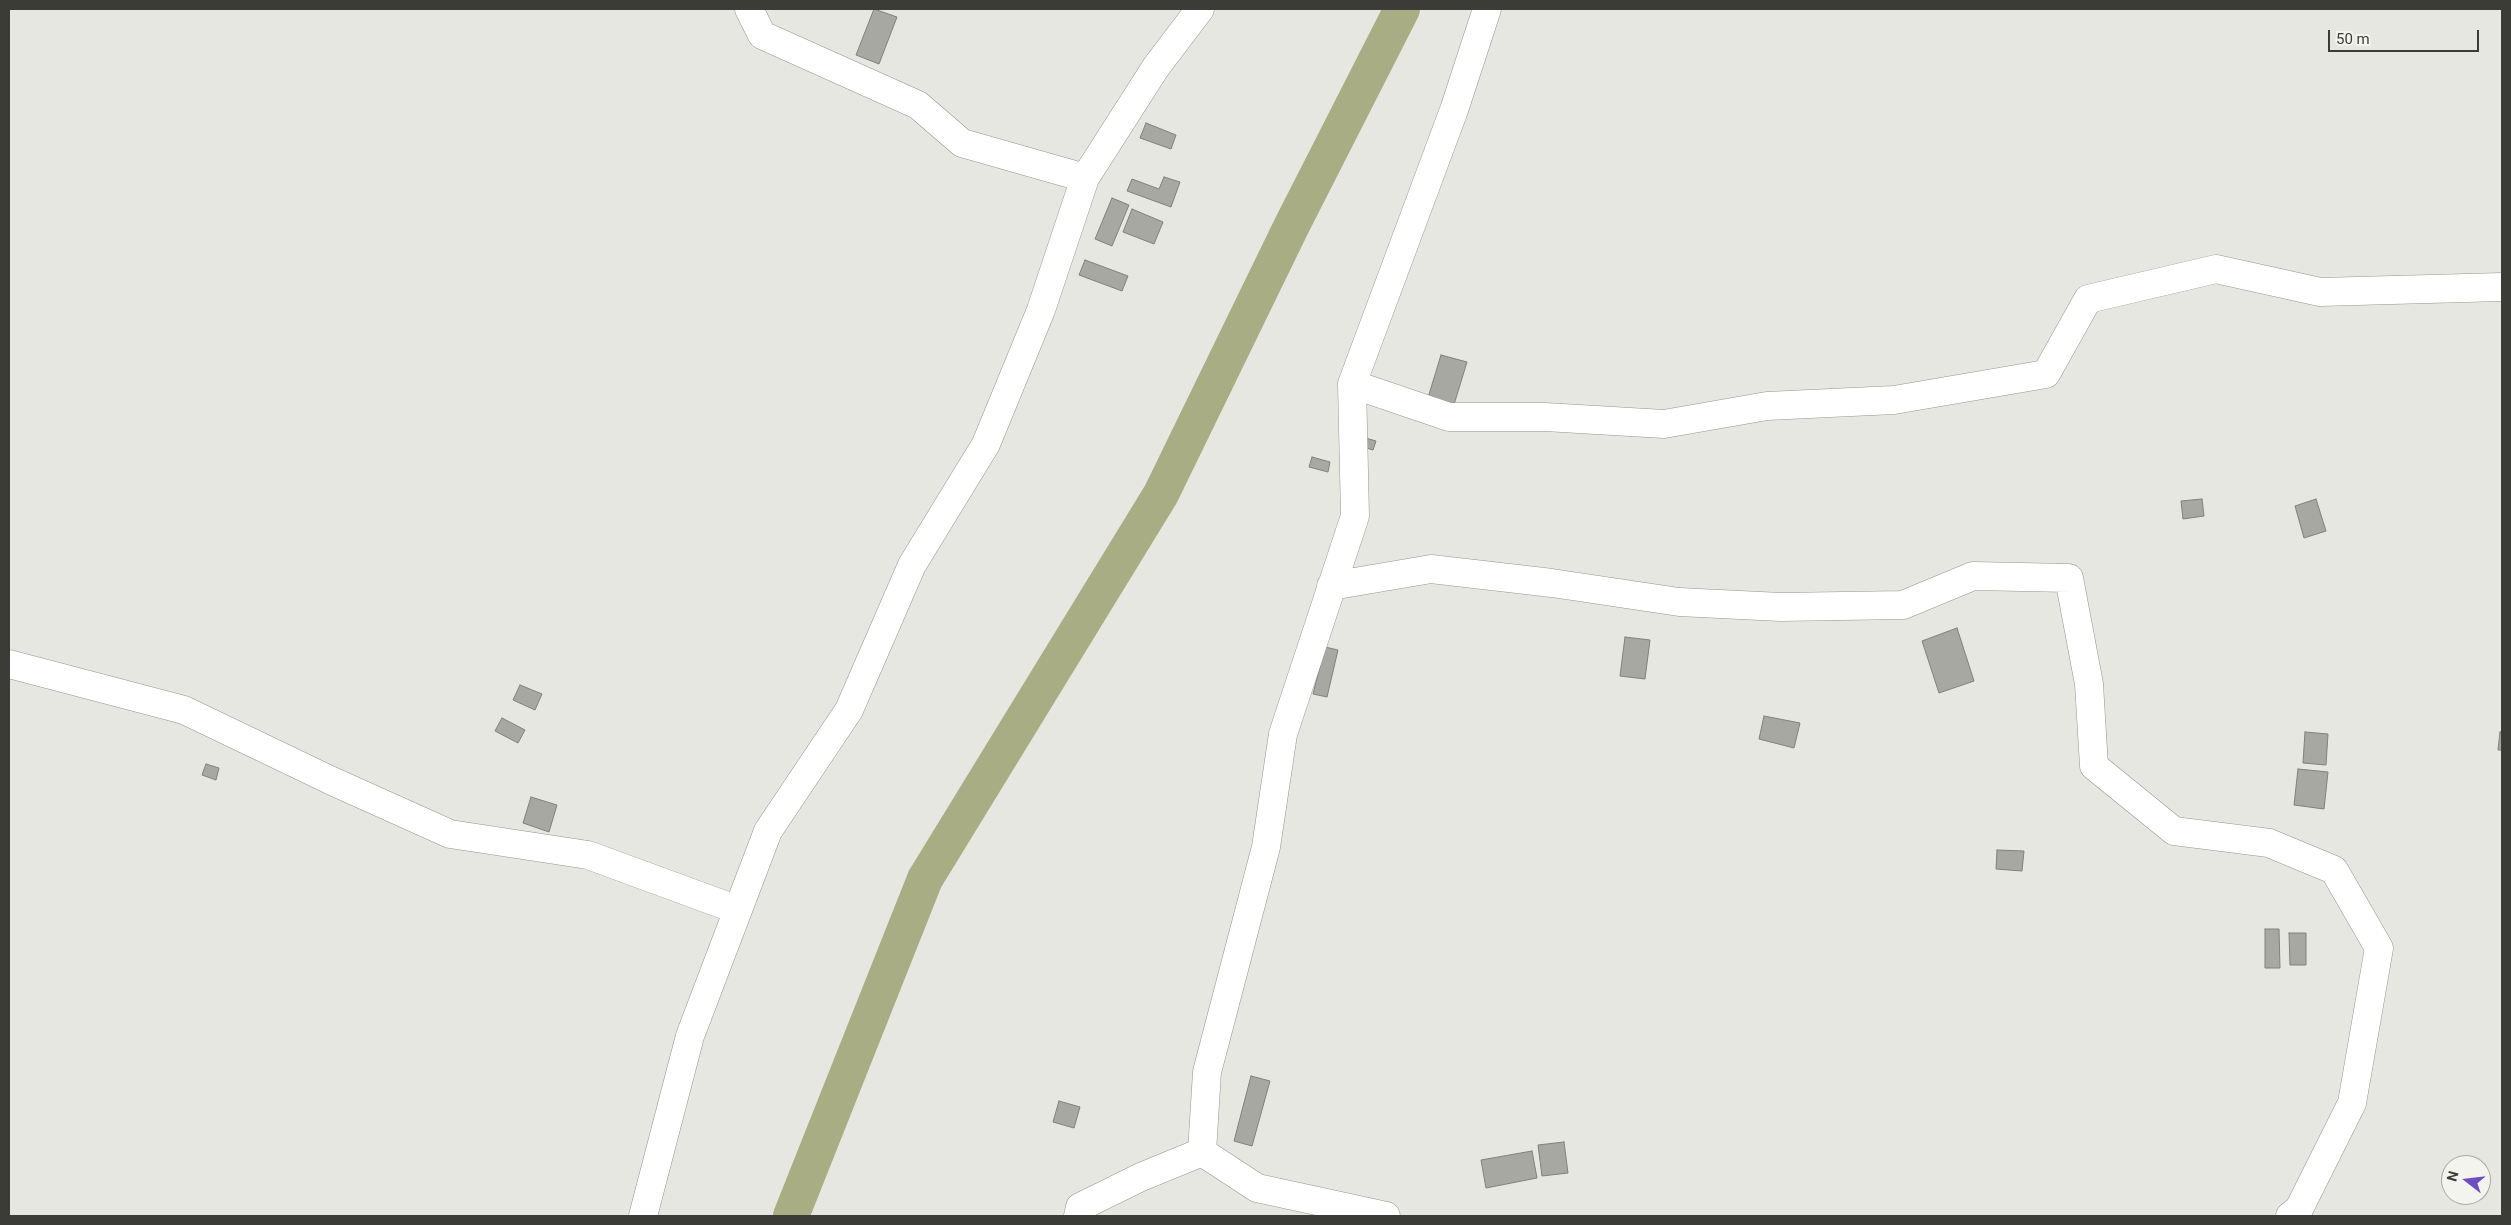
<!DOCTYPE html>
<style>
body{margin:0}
#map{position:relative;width:2511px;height:1225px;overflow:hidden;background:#e6e7e0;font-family:Roboto,sans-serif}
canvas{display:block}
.frame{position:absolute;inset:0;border:10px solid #3b3b38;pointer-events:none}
.north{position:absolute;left:2441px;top:1155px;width:50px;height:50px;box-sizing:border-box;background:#f3f4ed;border:1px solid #a9aaa5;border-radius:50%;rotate:286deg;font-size:14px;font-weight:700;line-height:20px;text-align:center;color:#3b3b38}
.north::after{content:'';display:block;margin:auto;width:18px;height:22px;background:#704cc5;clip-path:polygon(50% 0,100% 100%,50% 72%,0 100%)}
.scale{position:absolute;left:2328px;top:30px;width:151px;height:22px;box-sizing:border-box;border:2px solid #3b3b38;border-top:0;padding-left:6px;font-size:15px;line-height:18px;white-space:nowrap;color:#3b3b38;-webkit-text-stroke:4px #f3f4ed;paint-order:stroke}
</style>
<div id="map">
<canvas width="2511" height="1225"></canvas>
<div class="frame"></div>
<div class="north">N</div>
<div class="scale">50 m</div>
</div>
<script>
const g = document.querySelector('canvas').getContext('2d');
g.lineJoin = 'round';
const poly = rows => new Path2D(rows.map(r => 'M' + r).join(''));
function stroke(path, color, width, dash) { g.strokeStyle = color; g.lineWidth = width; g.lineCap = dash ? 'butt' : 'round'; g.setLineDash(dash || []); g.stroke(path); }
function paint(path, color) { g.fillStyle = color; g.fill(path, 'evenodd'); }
stroke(poly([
 [791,1216,925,879,1161,494,1292,225,1402,9]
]), '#a8ad84', 36);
const building = poly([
 [874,9,897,17,879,64,856,55,874,9],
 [1146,123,1176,135,1171,149,1140,138,1146,123],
 [1164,177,1180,182,1171,207,1127,191,1132,179,1159,189,1164,177],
 [1112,198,1129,205,1112,246,1095,239,1112,198],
 [1132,209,1163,222,1154,244,1123,232,1132,209],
 [1085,260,1128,276,1122,291,1079,275,1085,260],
 [1441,355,1467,362,1449,421,1423,414,1441,355],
 [1359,436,1376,441,1373,450,1356,445,1359,436],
 [1312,457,1330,462,1328,472,1309,467,1312,457],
 [2202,499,2204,516,2183,519,2181,501,2202,499],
 [2316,499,2326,531,2304,538,2295,506,2316,499],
 [1957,628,1974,681,1939,693,1922,641,1957,628],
 [1625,637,1650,640,1645,679,1620,676,1625,637],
 [1325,647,1338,650,1327,697,1313,694,1325,647],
 [520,685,542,694,535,710,513,700,520,685],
 [1764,716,1800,723,1794,748,1759,739,1764,716],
 [502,718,525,730,518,743,495,731,502,718],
 [2305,732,2328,734,2326,765,2303,763,2305,732],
 [2500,732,2502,732,2502,750,2498,750,2500,732],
 [206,764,219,768,216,780,202,775,206,764],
 [2298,769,2328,772,2324,809,2294,805,2298,769],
 [531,797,557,805,549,832,523,823,531,797],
 [1997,850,2024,851,2022,871,1996,869,1997,850],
 [2265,929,2279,929,2280,968,2265,968,2265,929],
 [2289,933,2306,933,2306,965,2290,965,2289,933],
 [1251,1076,1270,1081,1252,1146,1234,1141,1251,1076],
 [1059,1101,1080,1107,1074,1128,1053,1122,1059,1101],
 [1564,1142,1568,1173,1542,1176,1538,1145,1564,1142],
 [1532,1151,1537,1178,1486,1188,1481,1160,1532,1151]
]);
paint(building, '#a7a8a2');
stroke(building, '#80817b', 1);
const minor = poly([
 [749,9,762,35,918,105,962,143,1085,178],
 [1352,384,1449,417,1545,417,1664,424,1767,406,1894,400,2046,374,2088,299,2216,269,2320,292,2502,287],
 [1331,586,1431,569,1552,583,1679,602,1781,607,1903,605,1973,576,2069,578,2089,684,2094,766,2174,831,2269,843,2334,870,2379,948,2352,1103,2299,1209,2290,1216],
 [9,664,184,710,332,781,450,834,588,855,738,910],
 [643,1216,690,1036,768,831,849,710,912,565,986,444,1041,310,1085,178,1156,67,1200,9],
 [1078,1216,1080,1207,1141,1177,1202,1152],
 [1386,1216,1257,1188,1202,1152,1207,1072,1266,847,1283,734,1355,516,1352,384,1454,110,1487,9]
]);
stroke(minor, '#959690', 29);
stroke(minor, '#fff', 28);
</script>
